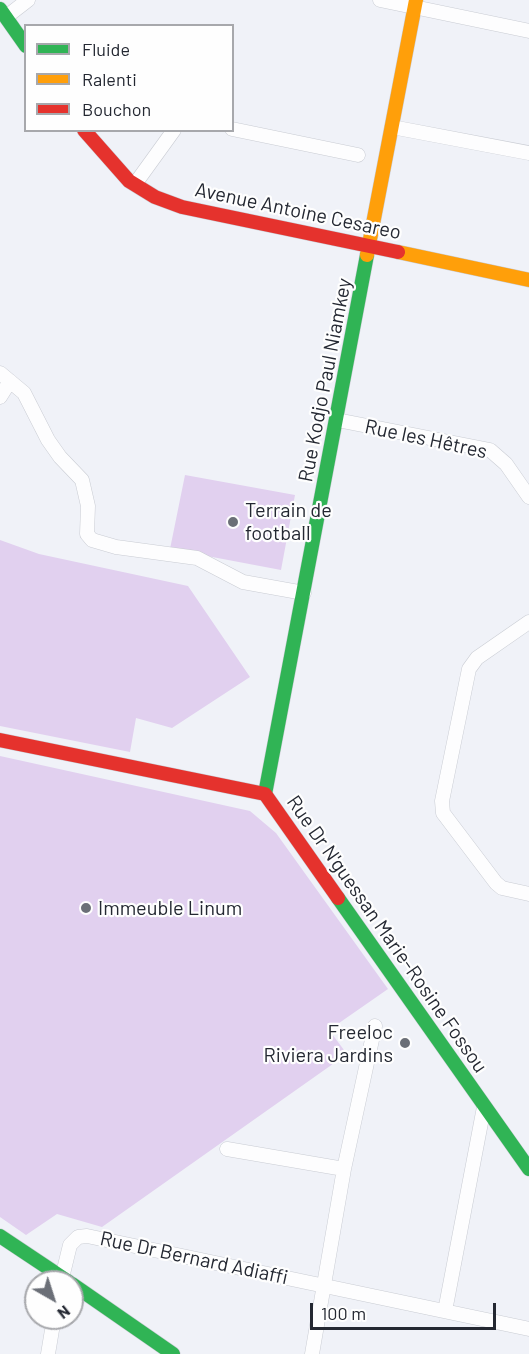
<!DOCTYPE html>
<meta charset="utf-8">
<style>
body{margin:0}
#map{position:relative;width:529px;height:1354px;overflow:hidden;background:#f0f2f8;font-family:Barlow,sans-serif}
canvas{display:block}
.legend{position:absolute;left:24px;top:24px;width:210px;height:108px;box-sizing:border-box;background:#fefefe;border:2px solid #a7a8ac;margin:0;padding:8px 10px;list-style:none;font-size:18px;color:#242832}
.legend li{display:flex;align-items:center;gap:12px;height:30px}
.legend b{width:30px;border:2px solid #a7a8ac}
.north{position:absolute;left:24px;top:1270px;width:60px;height:60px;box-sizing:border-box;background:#fefefe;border:2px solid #a7a8ac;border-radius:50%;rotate:141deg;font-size:16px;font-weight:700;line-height:24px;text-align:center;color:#242832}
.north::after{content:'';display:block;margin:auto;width:21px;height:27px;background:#6b6f77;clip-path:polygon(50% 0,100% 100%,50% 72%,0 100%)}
.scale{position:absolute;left:310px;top:1303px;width:186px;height:27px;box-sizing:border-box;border:3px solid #242832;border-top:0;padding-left:8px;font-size:18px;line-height:21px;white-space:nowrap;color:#242832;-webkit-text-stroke:4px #fefefe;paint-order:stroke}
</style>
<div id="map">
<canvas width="529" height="1354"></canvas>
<ul class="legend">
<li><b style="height:8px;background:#30b455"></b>Fluide</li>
<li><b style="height:8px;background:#ff9f0a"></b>Ralenti</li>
<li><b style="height:8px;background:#e5322d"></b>Bouchon</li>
</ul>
<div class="north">N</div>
<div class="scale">100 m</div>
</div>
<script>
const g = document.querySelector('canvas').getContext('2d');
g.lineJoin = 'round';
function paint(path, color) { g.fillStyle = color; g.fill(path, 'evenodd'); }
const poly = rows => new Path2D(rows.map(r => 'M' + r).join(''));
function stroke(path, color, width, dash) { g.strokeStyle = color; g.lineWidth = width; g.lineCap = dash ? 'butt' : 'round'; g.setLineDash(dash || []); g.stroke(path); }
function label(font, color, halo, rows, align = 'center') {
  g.font = font + ' Barlow,sans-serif'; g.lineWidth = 4.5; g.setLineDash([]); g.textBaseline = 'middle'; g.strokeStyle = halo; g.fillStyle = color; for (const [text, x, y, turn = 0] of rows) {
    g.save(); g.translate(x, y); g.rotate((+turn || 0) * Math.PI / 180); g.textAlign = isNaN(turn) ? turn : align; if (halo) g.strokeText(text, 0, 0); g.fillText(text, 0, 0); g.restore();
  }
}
paint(poly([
 [185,475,295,495,281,570,170,549],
 [0,540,39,554,188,586,250,677,172,728,136,718,130,752,0,726],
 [0,756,250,811,276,833,388,989,329,1030,347,1054,102,1227,57,1214,26,1235,0,1217]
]), '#e1d0ef');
const street = poly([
 [380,0,529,31],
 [6,17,28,0],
 [392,127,529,153],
 [232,129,358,155],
 [135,184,174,130],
 [0,373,24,393,48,440,60,457,82,480,88,506,87,534,92,540,116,547,197,558,243,582,304,593],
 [0,397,10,381],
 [337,420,490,450,506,464,529,497],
 [529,622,477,658,469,669,442,801,443,813,496,883,502,888,529,894],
 [227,1149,344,1169],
 [61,1282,70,1245,78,1237,87,1236,529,1329],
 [445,1311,484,1107],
 [48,1354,54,1318],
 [312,1354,344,1169,375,1026]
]);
const fast = poly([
 [0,9,26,46],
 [265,794,367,255],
 [338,898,529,1169],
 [0,1236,69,1282],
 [72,1284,173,1354]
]);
const slow = poly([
 [398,252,529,280],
 [367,255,416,0]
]);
const jam = poly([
 [84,130,129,181,155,197,182,207,398,252],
 [0,740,265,794,338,898]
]);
stroke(street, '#c9ccd3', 15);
stroke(fast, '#c9ccd3', 15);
stroke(slow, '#c9ccd3', 15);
stroke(jam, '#c9ccd3', 15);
stroke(street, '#fdfdfe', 14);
stroke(fast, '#30b455', 14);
stroke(slow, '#ff9f0a', 14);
stroke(jam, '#e5322d', 14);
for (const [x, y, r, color] of [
 [233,522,6,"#6b6f77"],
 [86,908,6,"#6b6f77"],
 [405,1043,6,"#6b6f77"]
]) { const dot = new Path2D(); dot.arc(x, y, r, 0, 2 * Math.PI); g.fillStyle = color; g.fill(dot); stroke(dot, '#fefefe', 2); }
label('20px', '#242832', '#fefefe', [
 ["Avenue Antoine Cesareo",298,211,12],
 ["Rue Kodjo Paul Niamkey",325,380,-79],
 ["Rue les Hêtres",426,439,12],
 ["Rue Dr N'guessan Marie-Rosine Fossou",387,934,55],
 ["Rue Dr Bernard Adiaffi",194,1258,12]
]);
label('20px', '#242832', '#fefefe', [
 ["Terrain de",245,510],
 ["football",245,533],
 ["Immeuble Linum",98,908],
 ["Freeloc",393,1032,"right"],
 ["Riviera Jardins",393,1055,"right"]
], 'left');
</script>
